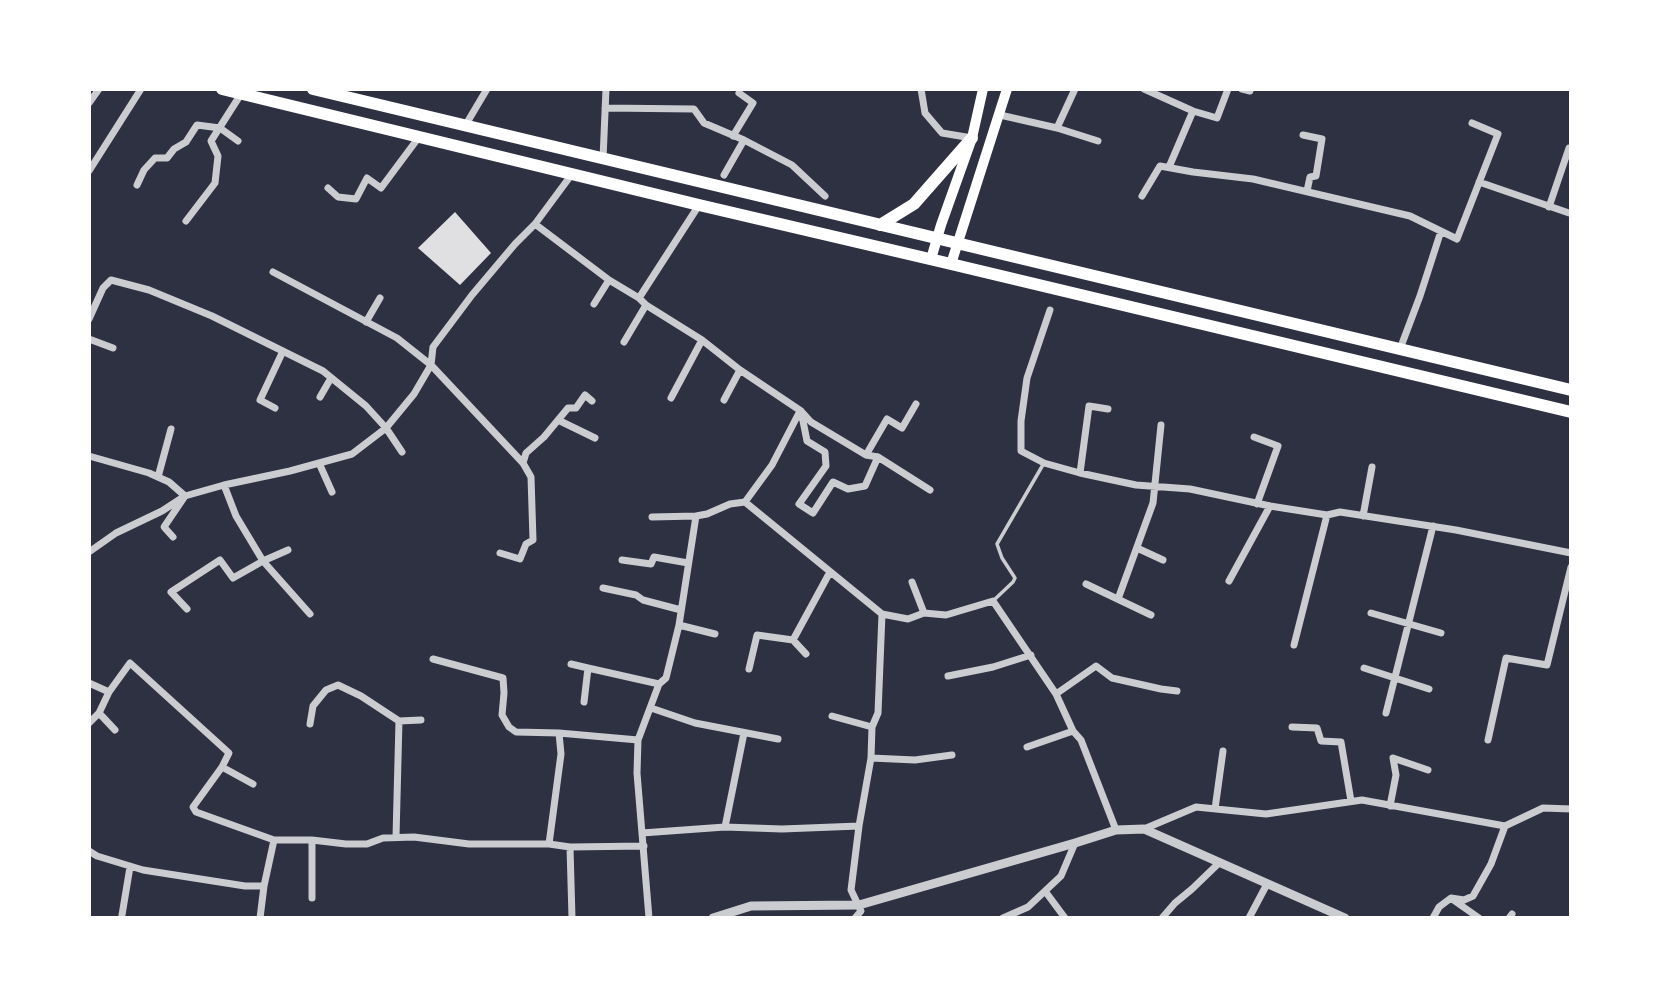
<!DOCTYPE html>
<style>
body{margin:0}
#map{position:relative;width:1660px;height:1007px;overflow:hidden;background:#2d3142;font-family:Signika,sans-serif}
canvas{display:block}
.frame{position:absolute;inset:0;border:91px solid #fff;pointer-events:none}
</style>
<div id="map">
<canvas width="1660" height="1007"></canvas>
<div class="frame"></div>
</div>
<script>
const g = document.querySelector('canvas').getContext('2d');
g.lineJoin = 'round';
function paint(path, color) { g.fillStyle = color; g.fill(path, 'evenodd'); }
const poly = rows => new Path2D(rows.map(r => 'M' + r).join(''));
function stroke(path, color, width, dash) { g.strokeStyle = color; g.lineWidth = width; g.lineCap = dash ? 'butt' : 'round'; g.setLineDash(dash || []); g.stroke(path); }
paint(poly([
 [455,212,491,253,460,285,418,248]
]), '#e0e0e3');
stroke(poly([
 [993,601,1013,582,1015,578,1002,558,997,544,1044,463]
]), '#caccd0', 3.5);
stroke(poly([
 [921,89,925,113,942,133,972,138],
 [1144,89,1193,111,1217,118,1228,89],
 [1242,89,1250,91],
 [89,103,99,89],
 [605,108,694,109,704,123,744,140,792,165,825,196],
 [1000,115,1057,128,1098,141],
 [465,126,487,89],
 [1057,128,1075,89],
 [1303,135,1322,139,1316,176,1310,177,1307,191],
 [733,136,753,103,739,93],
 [603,159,606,89],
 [1169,167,1193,111],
 [89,171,141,89],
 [724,175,744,140],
 [1479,182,1569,213],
 [137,185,144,170,155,158,167,158,174,149,186,142,197,125,220,128,238,141],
 [328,188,338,197,356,199,367,178,381,188,419,137],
 [1142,196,1160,166,1193,172,1253,179,1410,216,1457,239,1498,134,1472,123],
 [1549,207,1569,148],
 [186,221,215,183,218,156,211,141,241,94],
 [535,224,609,280,639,298,646,305,702,340,740,370,801,411,811,422,866,455,878,457,930,490],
 [273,272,397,338,431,365,523,463,531,477,533,540,526,544,520,559,500,553],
 [639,298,699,205],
 [594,304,609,280],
 [1050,310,1027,378,1021,421,1021,451,1044,463,1080,473,1136,485,1190,489,1270,506,1327,515,1340,512,1456,530,1571,553],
 [89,319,103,288,111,280,149,290,212,316,323,371,366,406,386,428,402,452],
 [366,322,380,298],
 [89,339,113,348],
 [624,342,646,305],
 [1400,349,1420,296,1441,231],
 [320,397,331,378],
 [671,398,702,340],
 [724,400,740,370],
 [275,408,260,400,283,351],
 [801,411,807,441,825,452,826,466,799,504,813,513,833,482,848,489,865,486,878,457],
 [558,420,595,438],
 [1254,437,1278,446,1257,504],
 [866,455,887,419,902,428,916,404],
 [89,456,149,473,169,482,185,496,164,527,173,537],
 [319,463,332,492],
 [523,463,526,453,544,437,568,408,576,408,585,395,592,401],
 [1080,473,1089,406,1108,409],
 [158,477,171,429],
 [224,485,236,516,263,561,310,614],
 [745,502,772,465,800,411],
 [1363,516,1372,467],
 [652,517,696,516],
 [1137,548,1163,560],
 [89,552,116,533,162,511,185,496,224,485,290,471,352,454,386,428,414,394,431,365,433,347,472,295,515,244,535,224,572,174],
 [622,560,651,564,654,557,688,563],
 [1229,581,1270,506],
 [912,582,924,613],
 [1086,584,1151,615],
 [603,588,636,595,643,600,681,610],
 [1118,599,1153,503,1161,425],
 [187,609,171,592,220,560,233,578,263,561,288,550],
 [1371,613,1441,633],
 [679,625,715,634],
 [1294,645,1327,515],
 [806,654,793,640,830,572],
 [433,659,503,678,504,693,502,715,509,727,516,732,559,733,638,740],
 [571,664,588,668],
 [1364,668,1429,689],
 [749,669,757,635,793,640],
 [948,676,993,667,1031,655],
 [89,683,109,692],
 [1056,694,1096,666,1112,678,1161,689,1177,691],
 [584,702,588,668,659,684],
 [651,708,695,723,778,739],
 [99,713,115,730],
 [1386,713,1433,526],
 [832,716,872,727],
 [399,721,421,720],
 [89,723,99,713,109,692,130,663,229,753,222,767,193,807,196,812,274,840,312,840,346,844,367,844,383,838,414,837,469,844,549,844,570,847,644,846],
 [310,724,313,706,326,690,338,685,361,696,399,721,396,837],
 [1292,727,1317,728,1321,741,1341,742,1351,801],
 [1488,740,1506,658,1547,665,1571,567],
 [1027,747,1073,731],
 [871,758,915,760,952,755],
 [222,767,253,784],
 [1390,806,1396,775,1393,758,1428,770],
 [1215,809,1223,751],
 [725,827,744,733],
 [1144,829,1196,807,1266,814,1362,800,1505,826,1543,808,1571,809],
 [642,833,725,827,782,829,859,826],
 [549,844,561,754,559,733],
 [570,847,572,918],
 [89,851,97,856,143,870,245,886,264,886],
 [1045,891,1065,918],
 [312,898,312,840],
 [1452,899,1479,918],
 [122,915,130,867],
 [260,918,264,886,274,840],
 [649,918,637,773,638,740,659,684,666,678,679,625,696,516,707,514,730,504,745,502,882,614,908,619,924,613,946,615,993,601,1056,694,1073,731,1081,740,1116,830],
 [855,918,861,911,851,890,859,826,871,758,872,727,878,713,882,614],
 [1003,918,1028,907,1061,876,1075,843],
 [1162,918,1175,903,1192,889,1219,863],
 [1249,918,1267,884],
 [1433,918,1439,907,1451,898,1464,900,1473,896,1491,864,1505,826],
 [1509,918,1512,914]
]), '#caccd0', 7);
stroke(poly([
 [713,918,751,906,859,905,1075,843,1116,830,1144,829,1345,918]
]), '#caccd0', 9);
stroke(poly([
 [931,259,941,225,972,138,983,89],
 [951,264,1007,89]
]), '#fff', 10);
stroke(poly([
 [222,89,699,205,951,264,1571,412],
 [313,89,1571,390],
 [880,225,914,204,972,138]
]), '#fff', 12);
</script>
